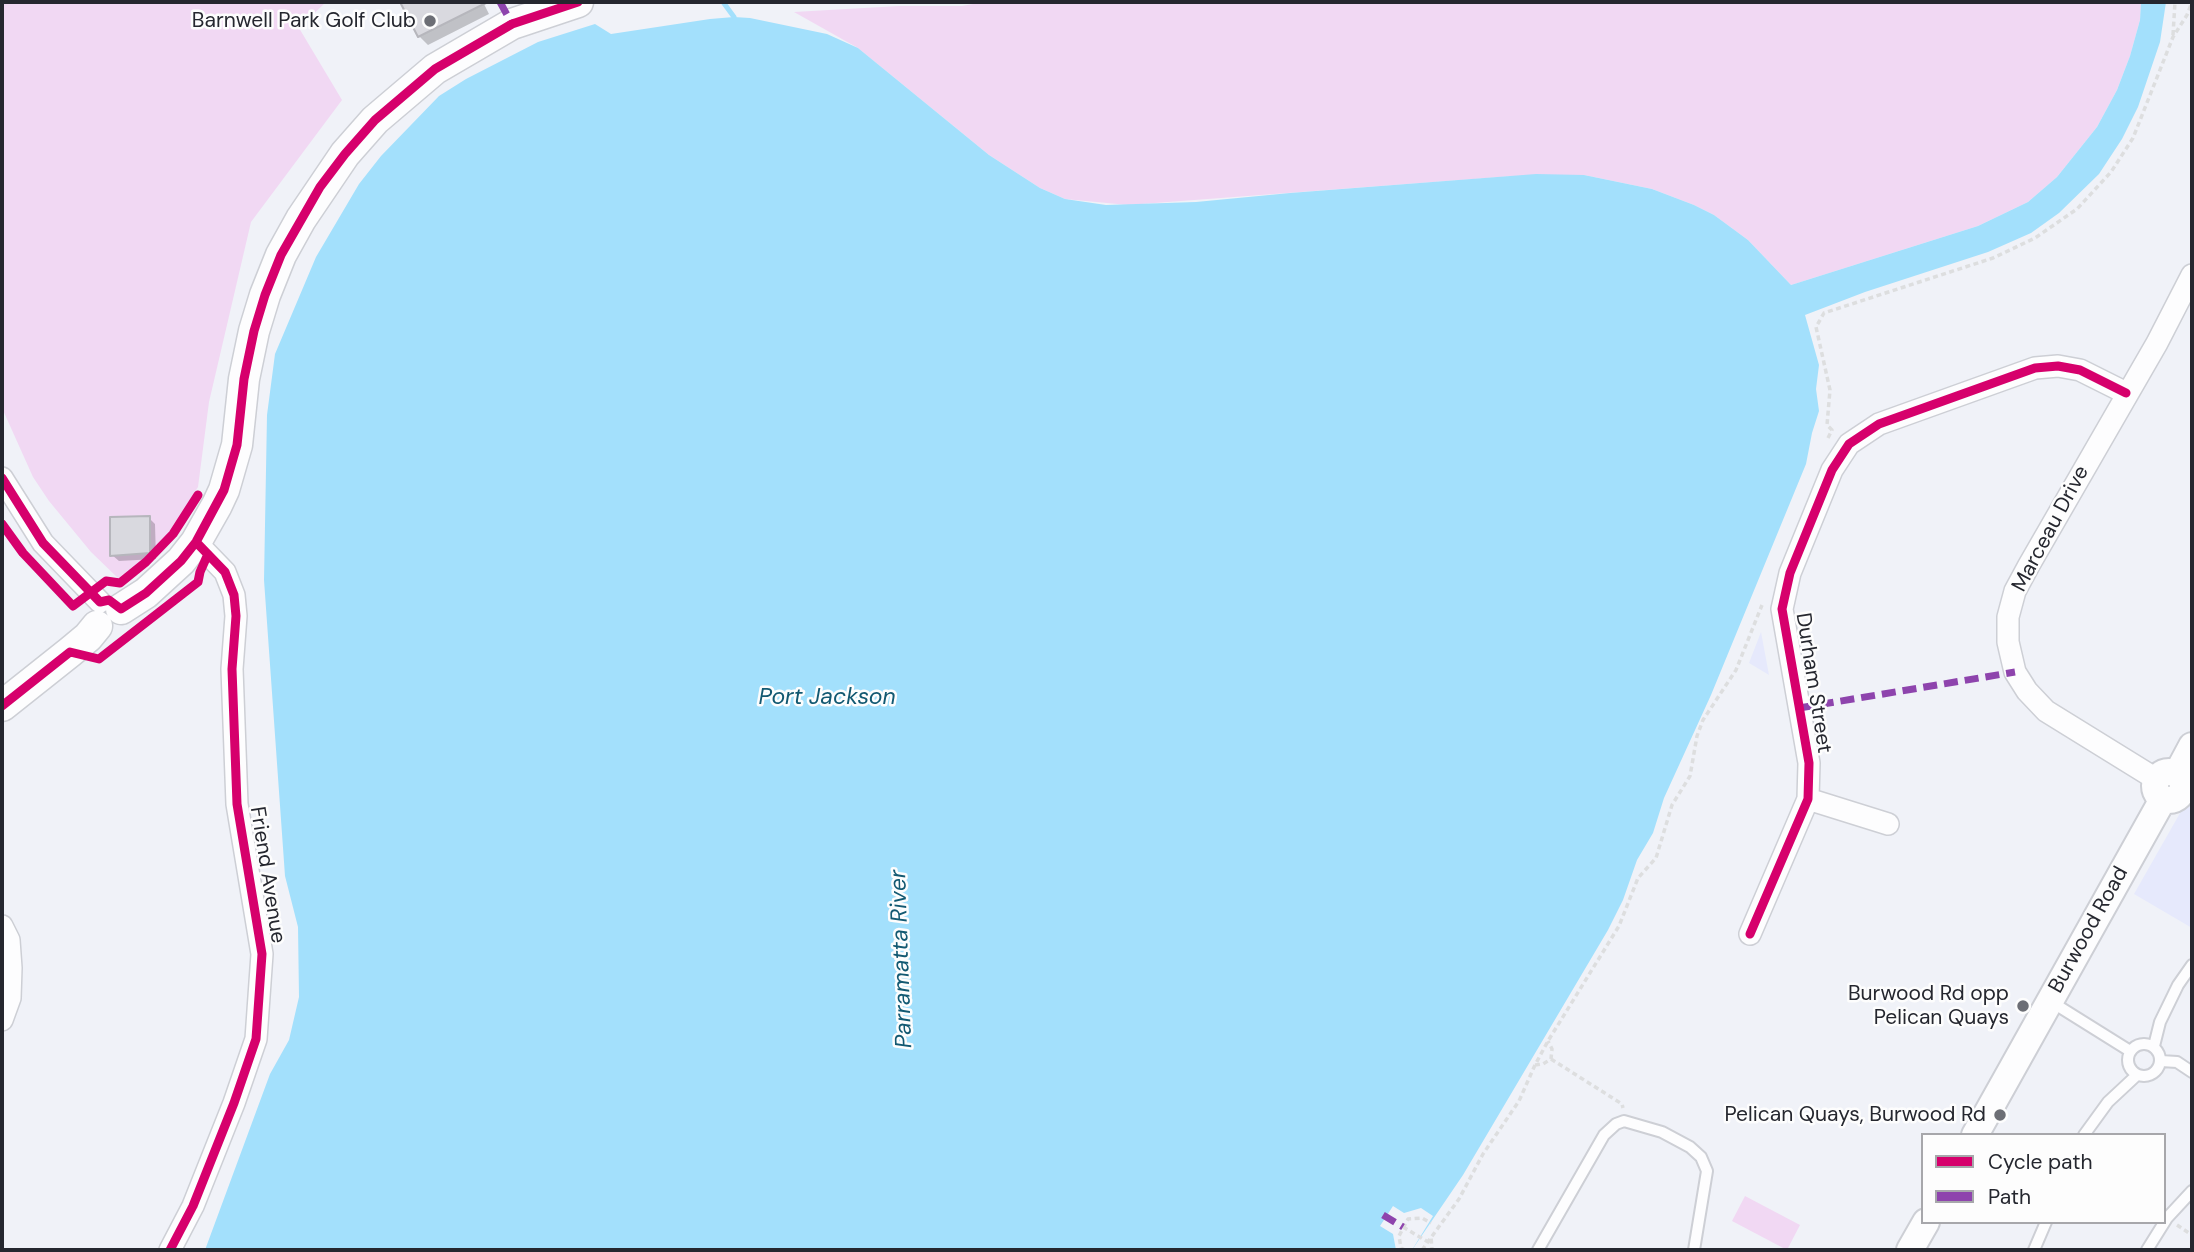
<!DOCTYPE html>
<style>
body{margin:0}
#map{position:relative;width:2194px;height:1252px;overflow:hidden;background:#f0f2f8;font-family:"DM Sans",sans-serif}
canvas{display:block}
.frame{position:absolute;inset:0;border:4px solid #25272f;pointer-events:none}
.legend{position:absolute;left:1921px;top:1133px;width:245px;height:91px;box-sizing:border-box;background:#fdfdfd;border:2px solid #a7a7ab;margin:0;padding:9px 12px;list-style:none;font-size:21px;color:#25272f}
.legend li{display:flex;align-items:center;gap:14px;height:35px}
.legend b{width:35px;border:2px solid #a7a7ab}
</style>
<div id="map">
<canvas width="2194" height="1252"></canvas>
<div class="frame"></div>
<ul class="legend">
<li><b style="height:9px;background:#d6006c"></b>Cycle path</li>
<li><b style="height:9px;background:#8e44ad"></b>Path</li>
</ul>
</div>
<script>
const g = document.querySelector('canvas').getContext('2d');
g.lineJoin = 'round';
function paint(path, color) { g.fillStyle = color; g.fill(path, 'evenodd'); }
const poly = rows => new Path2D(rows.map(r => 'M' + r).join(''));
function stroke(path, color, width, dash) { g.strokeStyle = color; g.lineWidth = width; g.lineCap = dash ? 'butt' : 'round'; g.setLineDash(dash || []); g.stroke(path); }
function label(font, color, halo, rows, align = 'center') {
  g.font = font + ' "DM Sans",sans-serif'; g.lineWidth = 5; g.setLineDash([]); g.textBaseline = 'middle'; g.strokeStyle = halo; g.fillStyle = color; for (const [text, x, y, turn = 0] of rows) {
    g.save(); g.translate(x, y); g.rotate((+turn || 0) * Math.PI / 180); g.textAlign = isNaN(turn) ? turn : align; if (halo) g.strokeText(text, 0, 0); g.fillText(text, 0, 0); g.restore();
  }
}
paint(poly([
 [1761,632,1769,675,1749,663],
 [2192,792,2192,928,2134,894]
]), '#e6e9fc');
paint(poly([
 [2,2,326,2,299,28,342,100,251,222,209,402,198,487,160,546,120,580,91,552,49,501,33,477,2,408],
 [984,2,2141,2,2140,20,2130,56,2117,90,2097,127,2057,177,2028,202,1978,226,1791,285,1748,240,1714,215,1694,205,1652,189,1584,175,1513,176,1128,205,1065,199,1040,188,989,155,858,48,794,12,899,6,962,6],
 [1745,1196,1800,1225,1787,1250,1732,1221]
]), '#f1d8f3');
paint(poly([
 [2141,2,2166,2,2160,42,2138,107,2122,139,2099,174,2059,213,2031,233,1988,252,1865,292,1805,315,1819,365,1816,389,1819,411,1812,433,1806,464,1711,695,1664,798,1653,833,1637,860,1623,900,1608,930,1463,1175,1412,1250,205,1250,270,1074,289,1040,299,997,298,927,285,876,264,580,267,415,275,354,316,257,359,184,381,156,439,96,466,79,538,42,595,24,611,34,710,19,734,17,750,18,827,34,858,48,989,155,1040,188,1065,199,1106,205,1196,202,1290,193,1536,174,1584,175,1652,189,1694,205,1714,215,1748,240,1791,285,1978,226,2028,202,2057,177,2097,127,2117,90,2130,56,2140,20]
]), '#a3e0fc');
paint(poly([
 [1393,1206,1404,1213,1421,1208,1433,1216,1412,1250,1396,1250,1393,1234,1380,1226]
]), '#f0f2f8');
paint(poly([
 [402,2,483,2,489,14,428,45,419,36],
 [149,518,155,524,156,559,119,561,112,555]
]), '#0003');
stroke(poly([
 [723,2,734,17]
]), '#a3e0fc', 5);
const building = poly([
 [400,2,488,2,418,37,400,2],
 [150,516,150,553,110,556,110,517,150,516]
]);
paint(building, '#d9d9df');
stroke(building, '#b6b6bc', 2);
const service = poly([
 [2050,1001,2130,1051],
 '2128 1060a16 16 0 1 1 32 0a16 16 0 1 1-32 0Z',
 [2154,1046,2160,1022,2178,985,2192,965],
 [2161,1061,2177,1062,2192,1072],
 [2084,1135,2108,1102,2137,1075],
 [1538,1250,1604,1135,1616,1124,1624,1121,1662,1132,1690,1147,1701,1157,1707,1171,1694,1250],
 [2034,1250,2046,1222],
 [2147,1250,2167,1218,2192,1191]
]);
const minor = poly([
 [2,478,43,543,100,602],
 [2156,779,2046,711,2027,691,2015,672,2008,642,2008,617,2015,591,2029,565,2157,343,2192,275],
 [1808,799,1888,824],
 [2,926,9,940,11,968,10,998,2,1020],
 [1750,934,1808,799,1809,763,1782,609,1790,573,1832,470,1849,444,1879,424,2035,368,2058,366,2080,370,2126,393],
 [170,1250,193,1206,234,1103,256,1039,262,954,237,804,232,669,236,616,234,595,225,572,196,542]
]);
const tertiary = poly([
 '2155 786a14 14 0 1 1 28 0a14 14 0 1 1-28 0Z',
 [2177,774,2192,746],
 [1975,1135,2163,799],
 [1910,1250,1926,1222]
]);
const secondary = poly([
 [121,609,146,593,181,561,196,542,217,505,224,490,237,445,244,379,254,331,265,295,281,255,301,219,345,154,375,120,435,69,512,24,578,2],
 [2,706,70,652,88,637,97,626]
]);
stroke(service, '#cdcfd5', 14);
stroke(minor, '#cdcfd5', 24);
stroke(tertiary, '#cdcfd5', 30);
stroke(secondary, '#cdcfd5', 33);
stroke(poly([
 [2173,35,2175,2],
 [1828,438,1832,430,1827,425,1830,390,1816,327,1824,313,1993,258,2035,238,2077,209,2111,172,2133,138,2173,37,2187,15,2192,2],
 [1551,1059,1622,1104,1623,1108],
 [1535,1065,1543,1064,1551,1059,1552,1049,1548,1041],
 [2177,1225,2192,1235],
 [1403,1227,1428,1242],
 [1405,1250,1401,1248,1399,1236,1408,1219,1422,1218,1431,1223],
 [1422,1250,1459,1199,1483,1154,1519,1101,1535,1065,1548,1041,1619,926,1638,878,1656,858,1672,805,1690,776,1697,736,1703,720,1736,670,1762,605],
 [1429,1250,1432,1249,1431,1237]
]), '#dddedf', 3.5, [5, 3.5]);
stroke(service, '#fdfdfe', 10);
stroke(minor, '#fdfdfe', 21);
stroke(tertiary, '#fdfdfe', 26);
stroke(secondary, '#fdfdfe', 30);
stroke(poly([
 [500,2,512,24],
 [1799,708,2015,672],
 [1383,1215,1403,1227]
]), '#8e44ad', 7, [14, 7]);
stroke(poly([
 [2,478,43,543,100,602,109,600,121,609,146,593,181,561,196,542,224,490,237,445,244,379,254,331,265,295,281,255,320,187,345,154,375,120,435,69,512,24,578,2],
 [2,524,23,553,73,606,106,581,120,583,146,562,173,534,198,495],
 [2,706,70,652,99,659,198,582,200,572,208,554],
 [1750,934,1808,799,1809,763,1782,609,1790,573,1832,470,1849,444,1879,424,2035,368,2058,366,2080,370,2126,393],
 [170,1250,193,1206,234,1103,256,1039,262,954,237,804,232,669,236,616,234,595,225,572,196,542]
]), '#d6006c', 9);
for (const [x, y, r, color] of [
 [430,21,7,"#6c6e75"],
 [2023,1006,7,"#6c6e75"],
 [2000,1115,7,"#6c6e75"]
]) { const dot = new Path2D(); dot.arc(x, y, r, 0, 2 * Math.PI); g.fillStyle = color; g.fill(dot); stroke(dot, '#fdfdfd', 2.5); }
label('21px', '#25272f', '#fdfdfd', [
 ["Barnwell Park Golf Club",416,21],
 ["Burwood Rd opp",2009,994],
 ["Pelican Quays",2009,1018],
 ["Pelican Quays, Burwood Rd",1986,1115]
], 'right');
label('21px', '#25272f', '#fdfdfd', [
 ["Marceau Drive",2051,529,-62],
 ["Durham Street",1813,683,81],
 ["Friend Avenue",267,875,81],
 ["Burwood Road",2089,930,-61]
]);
label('italic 23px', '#125972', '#fdfdfd', [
 ["Port Jackson",827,698],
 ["Parramatta River",902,959,-92]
]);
</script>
